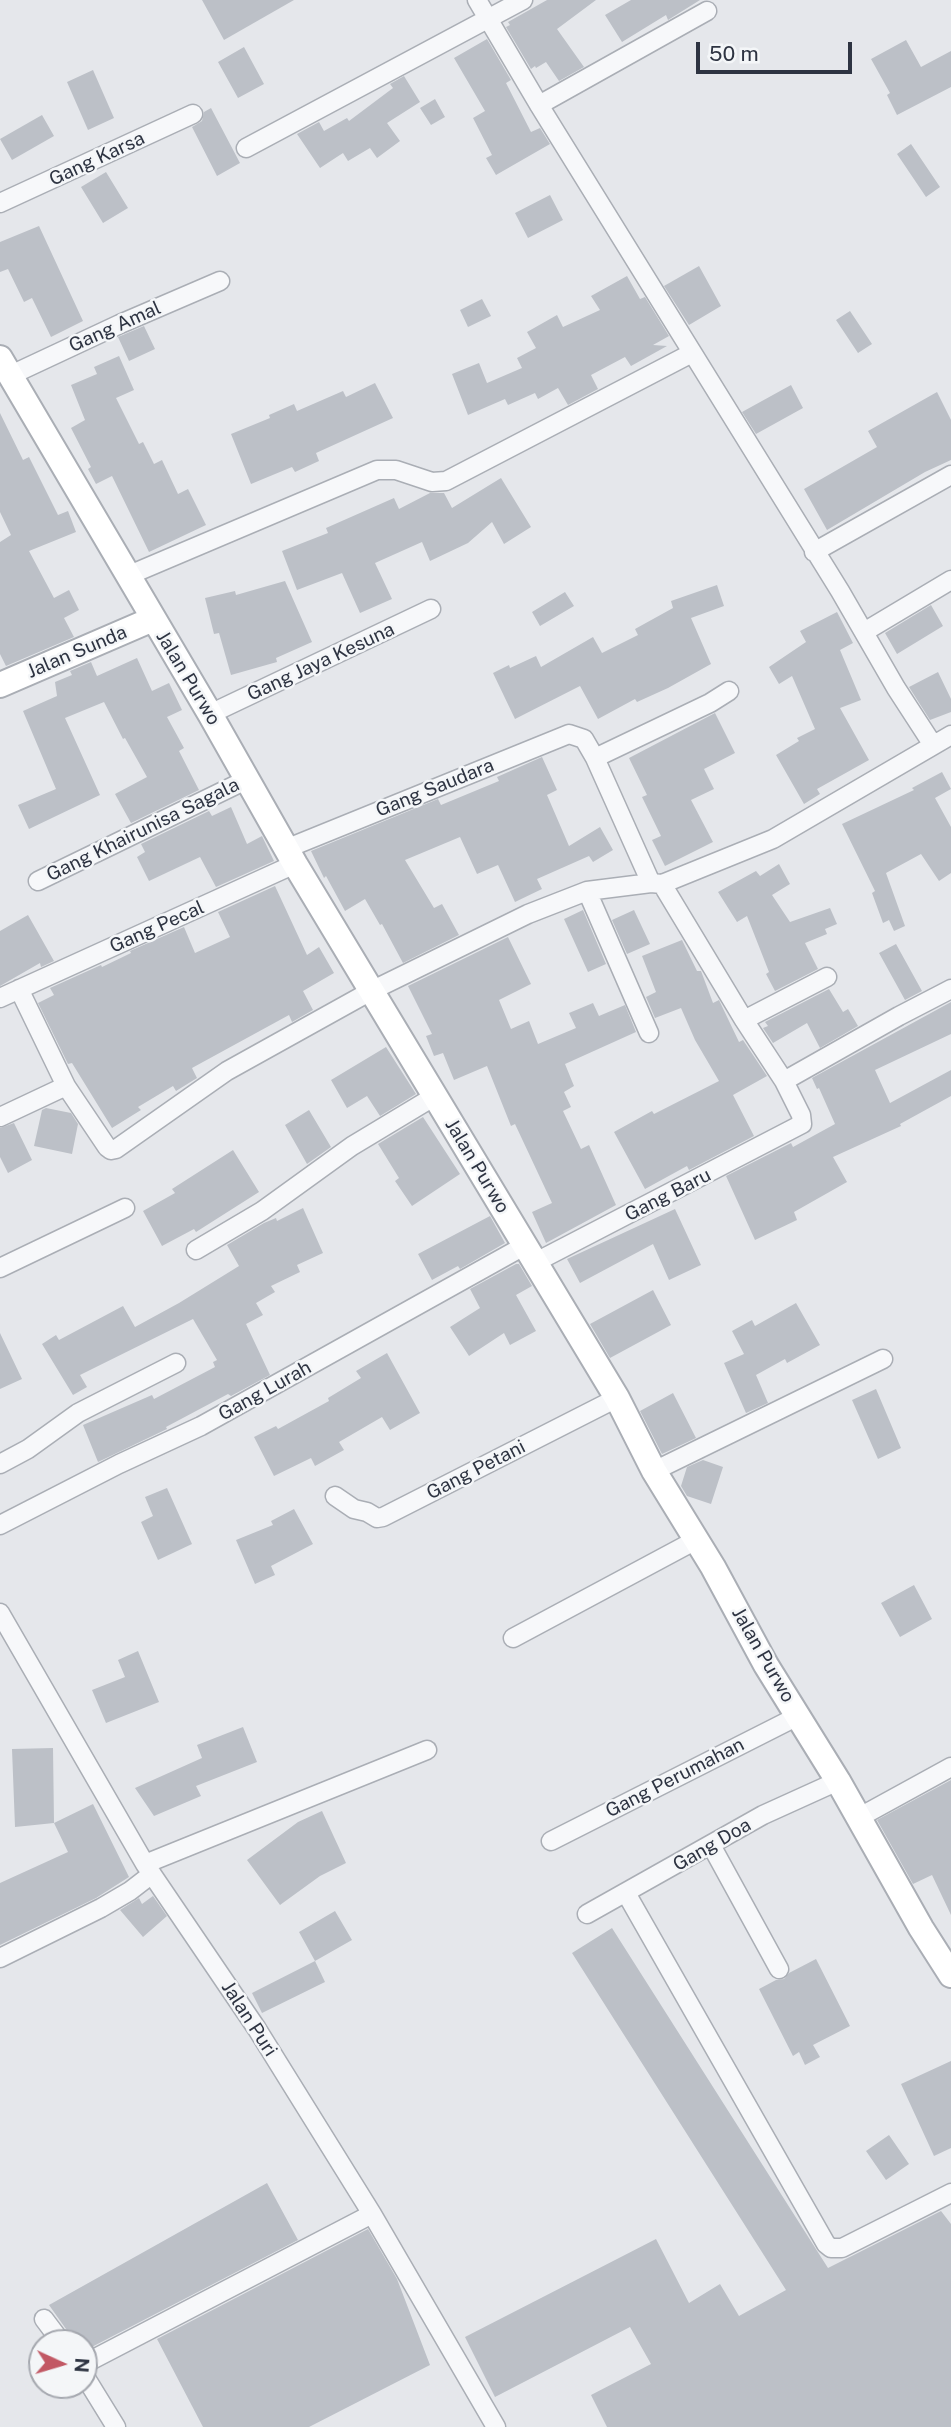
<!DOCTYPE html>
<style>
body{margin:0}
#map{position:relative;width:951px;height:2427px;overflow:hidden;background:#e5e7eb;font-family:"Public Sans",sans-serif}
canvas{display:block}
.north{position:absolute;left:28px;top:2329px;width:70px;height:70px;box-sizing:border-box;background:#f4f6f8;border:2px solid #a5a8af;border-radius:50%;rotate:94deg;font-size:19px;font-weight:700;line-height:28px;text-align:center;color:#2e3442}
.north::after{content:'';display:block;margin:auto;width:24px;height:32px;background:#c25864;clip-path:polygon(50% 0,100% 100%,50% 72%,0 100%)}
.scale{position:absolute;left:696px;top:42px;width:156px;height:32px;box-sizing:border-box;border:4px solid #2e3442;border-top:0;padding-left:9px;font-size:21px;line-height:24px;white-space:nowrap;color:#2e3442;-webkit-text-stroke:5px #f4f6f8;paint-order:stroke}
</style>
<div id="map">
<canvas width="951" height="2427"></canvas>
<div class="north">N</div>
<div class="scale">50 m</div>
</div>
<script>
const g = document.querySelector('canvas').getContext('2d');
g.lineJoin = 'round';
function paint(path, color) { g.fillStyle = color; g.fill(path, 'evenodd'); }
const poly = rows => new Path2D(rows.map(r => 'M' + r).join(''));
function stroke(path, color, width, dash) { g.strokeStyle = color; g.lineWidth = width; g.lineCap = dash ? 'butt' : 'round'; g.setLineDash(dash || []); g.stroke(path); }
function label(font, color, halo, rows, align = 'center') {
  g.font = font + ' "Public Sans",sans-serif'; g.lineWidth = 5; g.setLineDash([]); g.textBaseline = 'middle'; g.strokeStyle = halo; g.fillStyle = color; for (const [text, x, y, turn = 0] of rows) {
    g.save(); g.translate(x, y); g.rotate((+turn || 0) * Math.PI / 180); g.textAlign = isNaN(turn) ? turn : align; if (halo) g.strokeText(text, 0, 0); g.fillText(text, 0, 0); g.restore();
  }
}
paint(poly([
 [202,0,294,0,224,40],
 [547,0,596,0,557,29,584,67,559,81,546,62,536,68,535,66,531,69,506,27,510,25,508,22],
 [631,0,700,0,668,20,666,15,622,42,605,15],
 [487,39,511,80,506,83,531,132,540,128,550,144,496,175,486,158,492,155,473,118,485,111,454,58],
 [906,40,921,67,951,51,951,87,897,115,887,95,890,93,871,59],
 [244,47,264,84,238,98,218,62],
 [93,70,114,118,88,130,67,82],
 [404,76,420,102,387,123,400,141,377,158,370,148,348,161,343,153,320,168,297,134,319,122,324,131,347,118,349,121,393,88,390,84],
 [435,99,445,117,431,125,420,108],
 [211,108,240,163,217,176,192,127,202,121,204,112],
 [42,115,54,136,12,160,0,139],
 [911,144,940,187,926,197,897,154],
 [106,172,128,208,103,223,81,187],
 [550,195,563,220,528,238,515,213],
 [39,226,83,321,51,337,32,298,24,302,8,269,0,272,0,242],
 [699,266,721,306,689,325,664,286],
 [627,276,640,299,645,297,669,336,653,345,667,346,631,366,625,357,591,375,598,389,568,405,558,388,538,399,535,393,508,405,505,399,468,415,452,374,479,363,487,383,522,368,517,358,536,348,527,332,557,315,563,327,600,310,591,296],
 [482,299,491,316,468,327,460,310],
 [850,311,872,344,858,353,836,320],
 [144,326,155,349,129,361,118,337],
 [119,356,134,390,116,398,139,444,143,442,154,464,162,460,178,494,188,489,206,525,149,552,112,476,96,484,88,469,91,467,71,428,85,420,71,385,97,374,94,367],
 [375,383,393,418,316,453,319,461,295,472,292,467,251,484,231,434,270,418,269,415,294,404,297,411,343,391,346,397],
 [791,385,803,408,756,434,742,412],
 [937,392,951,420,951,460,925,472,827,530,804,489,877,447,868,431],
 [0,413,23,460,29,457,58,515,68,511,76,532,29,551,54,598,69,590,79,610,64,618,74,637,6,666,0,654,0,542,11,535,0,512],
 [501,478,531,527,504,544,492,522,468,543,430,561,422,542,375,563,392,599,360,613,342,573,297,590,282,551,328,533,326,528,394,498,399,509,430,493,444,493,452,508],
 [285,581,312,642,276,658,277,662,231,675,219,633,214,634,205,598,235,591,236,595],
 [717,585,724,606,691,618,711,664,668,688,637,702,635,699,598,719,580,686,515,719,493,673,509,665,510,668,536,656,541,667,593,637,602,653,638,635,635,629,673,608,671,601],
 [565,592,574,606,540,626,532,612],
 [931,605,943,626,897,654,885,633],
 [837,612,853,643,840,650,861,700,840,708,869,760,817,789,820,794,804,804,776,755,799,741,797,738,815,729,792,676,779,684,769,667,806,642,800,631],
 [137,658,152,691,169,683,182,710,167,717,184,748,179,751,199,790,131,823,115,794,147,777,125,738,123,739,104,702,65,718,100,795,29,829,18,805,56,789,23,711,57,696,55,682,72,675,70,671,91,662,97,676],
 [938,672,951,699,951,712,930,720,909,687],
 [715,713,735,753,704,769,714,789,691,800,713,842,665,866,652,840,661,836,642,797,647,795,629,758],
 [542,757,557,790,547,795,569,846,600,827,613,850,593,862,589,856,537,879,542,889,515,902,498,865,477,874,460,837,405,860,434,908,442,904,459,935,403,963,382,924,380,925,365,899,345,911,326,876,324,878,311,851,438,799,441,805,499,781,497,777],
 [942,772,951,789,935,798,951,827,951,873,939,881,921,854,886,873,905,926,894,931,889,920,883,923,872,893,875,891,842,824,914,790,912,788],
 [231,807,247,844,262,836,274,861,216,887,200,857,149,881,137,857,145,852,141,844,209,811,212,816],
 [779,864,790,884,772,895,790,922,830,908,837,924,825,929,827,934,805,943,818,969,775,991,766,974,769,972,747,916,737,922,718,892,756,871,760,876],
 [275,886,307,955,319,947,334,973,303,991,313,1010,292,1022,289,1015,192,1068,197,1078,176,1091,173,1086,138,1107,141,1110,112,1128,72,1063,68,1064,38,1003,54,995,50,988,101,965,102,967,131,953,130,951,184,927,195,953,230,937,218,912],
 [583,910,606,964,588,972,564,919],
 [634,910,650,944,627,954,612,920],
 [28,915,54,961,41,967,40,963,0,986,0,931],
 [508,937,531,984,499,1000,511,1029,529,1021,538,1044,576,1028,569,1013,593,1003,599,1016,625,1005,636,1032,565,1064,574,1086,564,1092,571,1107,563,1111,581,1149,589,1145,616,1205,546,1243,532,1212,552,1203,515,1124,511,1126,487,1066,454,1080,443,1053,434,1056,426,1036,432,1034,408,986],
 [682,940,697,971,701,971,713,1003,719,1000,739,1042,743,1040,767,1076,733,1095,754,1136,689,1170,687,1166,645,1189,614,1132,652,1111,654,1114,719,1081,695,1040,681,1008,655,1018,646,997,656,992,642,956],
 [896,944,922,991,905,1000,879,953],
 [829,989,843,1012,848,1009,858,1026,820,1048,807,1023,773,1043,763,1028,768,1026,765,1022],
 [951,1002,951,1034,875,1070,890,1103,951,1070,951,1096,900,1124,901,1126,833,1157,847,1182,794,1212,797,1220,755,1240,726,1176,791,1143,793,1147,835,1124,819,1088,817,1089,812,1078],
 [386,1047,416,1094,380,1116,367,1096,347,1108,331,1080],
 [46,1108,71,1113,78,1124,72,1154,34,1146,42,1110],
 [309,1110,331,1147,307,1164,285,1125],
 [423,1117,460,1174,412,1206,395,1181,399,1178,378,1144],
 [14,1123,32,1160,8,1173,0,1157,0,1128],
 [233,1150,259,1192,196,1232,194,1229,162,1246,143,1211,175,1193,172,1189],
 [303,1208,323,1253,297,1265,300,1272,271,1286,275,1292,256,1303,263,1315,246,1324,270,1375,231,1396,228,1394,166,1427,167,1429,98,1462,83,1425,152,1395,154,1399,215,1367,213,1362,217,1360,193,1319,80,1375,87,1387,73,1395,42,1344,56,1335,59,1340,123,1306,135,1327,179,1303,239,1266,227,1245,264,1223,276,1218,277,1221],
 [675,1209,701,1265,669,1280,653,1244,580,1283,567,1259],
 [490,1216,505,1243,460,1269,458,1266,432,1280,418,1254],
 [516,1264,519,1264,532,1286,516,1295,536,1331,510,1345,504,1333,469,1356,450,1327,480,1308,470,1289],
 [653,1290,671,1325,610,1358,590,1324],
 [796,1303,820,1345,787,1363,785,1359,756,1375,768,1403,746,1413,724,1363,744,1354,732,1331,752,1320,755,1326],
 [0,1333,22,1379,0,1389],
 [387,1353,420,1413,390,1430,382,1417,339,1442,344,1450,315,1466,311,1458,274,1476,254,1437,276,1426,278,1429,329,1401,328,1398,361,1378,356,1371],
 [876,1389,901,1448,878,1459,852,1400],
 [673,1393,696,1438,662,1454,640,1411],
 [703,1460,723,1467,711,1504,687,1496,681,1486,687,1467],
 [167,1488,192,1544,158,1560,141,1522,153,1516,145,1497],
 [294,1509,313,1544,271,1566,275,1575,255,1584,236,1540,273,1525,271,1521],
 [914,1585,932,1619,900,1637,881,1603],
 [138,1651,159,1702,106,1723,92,1690,125,1677,118,1660],
 [243,1727,257,1762,196,1786,201,1796,154,1816,135,1788,202,1758,197,1745],
 [53,1748,54,1823,15,1827,12,1749],
 [951,1780,951,1915,932,1875,913,1884,877,1820],
 [93,1804,129,1877,96,1898,0,1945,0,1883,68,1852,54,1823],
 [322,1811,346,1863,320,1876,280,1905,247,1860,298,1822],
 [153,1896,167,1916,143,1937,120,1910,139,1898,142,1904],
 [335,1911,352,1940,315,1961,299,1932],
 [612,1928,828,2268,941,2211,951,2224,951,2427,607,2427,591,2395,651,2364,630,2327,495,2397,465,2337,656,2239,689,2303,720,2284,739,2316,786,2290,572,1953],
 [816,1959,850,2026,813,2045,820,2057,805,2065,799,2052,793,2056,759,1989,776,1980,784,1979,789,1973],
 [315,1961,325,1982,262,2013,252,1993],
 [951,2061,951,2148,934,2156,901,2084],
 [889,2135,909,2164,886,2180,866,2151],
 [267,2183,298,2240,84,2351,84,2343,73,2343,71,2336,49,2305],
 [368,2229,397,2279,430,2365,309,2427,203,2427,157,2339]
]), '#bcc0c7');
const street = poly([
 [477,0,539,105,840,591,896,688,933,745],
 [539,105,707,11],
 [246,148,523,0],
 [0,203,193,114],
 [11,375,120,324,220,281],
 [814,552,951,475],
 [127,576,377,470,396,470,432,482,446,481,692,353],
 [864,632,951,580],
 [210,714,431,609],
 [595,758,710,703,729,691],
 [288,848,569,734,584,739,595,758,651,883],
 [38,881,248,779],
 [587,891,649,1033],
 [0,998,295,864],
 [744,1020,827,977],
 [784,1081,899,1016,951,989],
 [66,1086,107,1147,111,1150,116,1149,227,1071,371,991,528,914,587,891,651,883,662,884,773,839,951,735],
 [0,1117,66,1086,19,989],
 [196,1250,262,1211,352,1146,435,1096],
 [534,1263,802,1124,801,1115,784,1081,744,1020,662,884],
 [0,1268,125,1208],
 [0,1464,28,1449,78,1413,176,1363],
 [654,1471,883,1359],
 [335,1496,354,1509,367,1512,377,1518,383,1517,617,1398],
 [0,1525,119,1464,201,1426,524,1246],
 [0,1613,145,1864,257,2029,372,2214,496,2427],
 [513,1638,696,1540],
 [858,1818,951,1767],
 [551,1841,798,1716],
 [711,1845,779,1969],
 [145,1864,427,1750],
 [626,1893,826,2244,831,2248,842,2248,951,2193],
 [587,1914,763,1815,838,1781],
 [0,1958,101,1908,130,1891,152,1874],
 [44,2319,62,2343],
 [84,2364,372,2214],
 [84,2375,116,2427]
]);
const secondary = poly([
 [0,358,210,714,295,864,617,1398,654,1471,713,1567,766,1665,838,1781,921,1928,951,1975],
 [0,685,153,619]
]);
stroke(street, '#aaaeb5', 21);
stroke(secondary, '#aaaeb5', 28);
stroke(street, '#f7f8fa', 18);
stroke(secondary, '#fff', 24);
label('19px', '#2e3442', '#f4f6f8', [
 ["Gang Karsa",97,159,-25],
 ["Gang Amal",115,327,-24],
 ["Jalan Sunda",77,652,-23],
 ["Gang Jaya Kesuna",321,662,-25],
 ["Jalan Purwo",188,678,59],
 ["Gang Saudara",435,788,-22],
 ["Gang Khairunisa Sagala",143,830,-26],
 ["Gang Pecal",157,927,-24],
 ["Jalan Purwo",477,1166,59],
 ["Gang Baru",668,1195,-27],
 ["Gang Lurah",265,1391,-29],
 ["Gang Petani",476,1470,-27],
 ["Jalan Purwo",763,1655,60],
 ["Gang Perumahan",675,1778,-27],
 ["Gang Doa",712,1845,-30],
 ["Jalan Puri",249,2019,57]
]);
</script>
